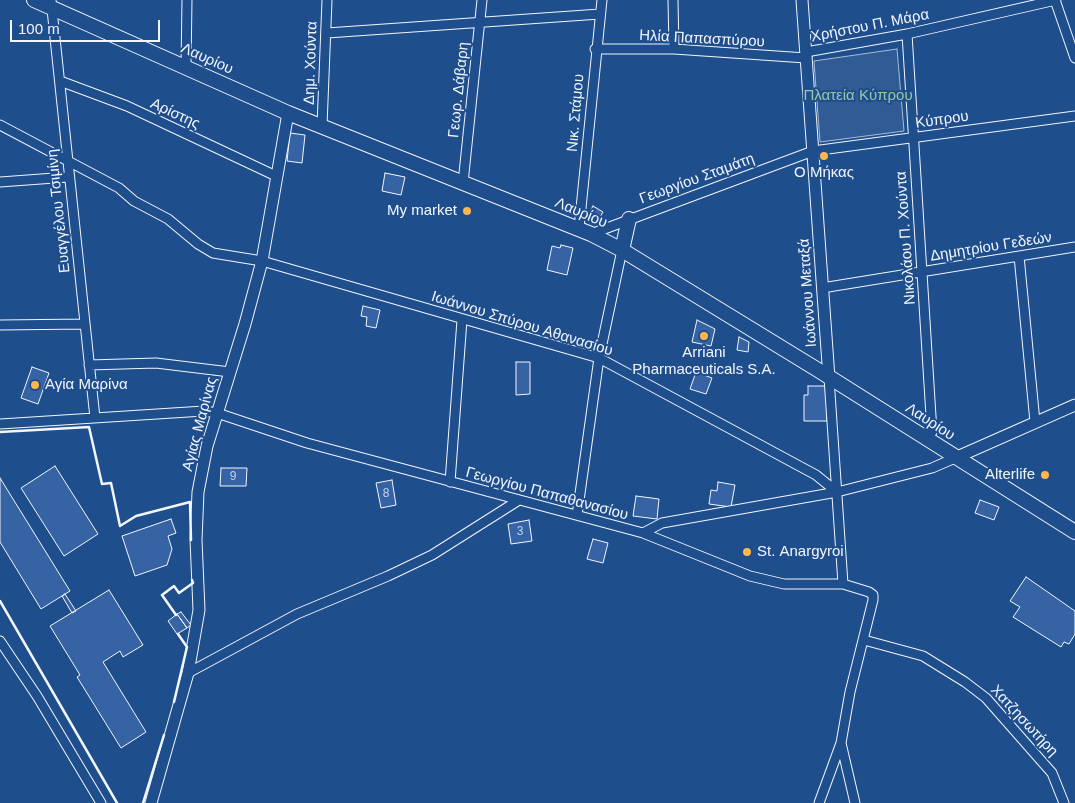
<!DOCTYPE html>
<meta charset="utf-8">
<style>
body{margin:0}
#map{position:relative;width:1075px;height:803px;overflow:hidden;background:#1f4e8c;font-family:Arial,sans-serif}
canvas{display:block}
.scale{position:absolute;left:10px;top:20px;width:150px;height:22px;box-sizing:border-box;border:2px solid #f2f6ff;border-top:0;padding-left:6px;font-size:15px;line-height:18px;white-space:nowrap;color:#f2f6ff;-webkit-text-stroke:4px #1f4e8c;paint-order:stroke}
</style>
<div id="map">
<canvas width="1075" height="803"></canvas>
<div class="scale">100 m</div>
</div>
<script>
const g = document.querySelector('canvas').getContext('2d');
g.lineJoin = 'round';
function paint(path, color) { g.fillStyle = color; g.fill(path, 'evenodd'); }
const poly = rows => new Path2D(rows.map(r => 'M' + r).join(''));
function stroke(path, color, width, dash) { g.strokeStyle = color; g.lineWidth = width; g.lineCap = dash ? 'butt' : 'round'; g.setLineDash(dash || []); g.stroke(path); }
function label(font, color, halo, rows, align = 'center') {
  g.font = font + ' Arial,sans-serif'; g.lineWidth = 4; g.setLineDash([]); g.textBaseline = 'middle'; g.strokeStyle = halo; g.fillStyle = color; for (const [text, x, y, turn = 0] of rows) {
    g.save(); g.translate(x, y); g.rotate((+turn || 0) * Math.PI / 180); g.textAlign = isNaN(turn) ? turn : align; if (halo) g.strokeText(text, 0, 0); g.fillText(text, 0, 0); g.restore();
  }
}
const green = poly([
 [897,49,904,131,820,142,814,61,897,49]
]);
paint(green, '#305b95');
stroke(green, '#a8bbd7', 1);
const building = poly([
 [290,133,305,135,302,163,287,161,290,133],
 [385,173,405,177,401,195,382,191,385,173],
 [593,206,603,212,599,219,589,213,593,206],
 [561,245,573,248,567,275,547,270,552,246,560,248,561,245],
 [363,306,380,310,376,328,366,326,367,317,361,316,363,306],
 [697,320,715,329,711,346,692,342,697,320],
 [739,337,749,342,748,352,737,350,739,337],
 [516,362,530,362,530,394,516,395,516,362],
 [32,367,49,373,38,404,21,398,32,367],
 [696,372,712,378,706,394,690,389,696,372],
 [808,386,827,386,827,421,804,421,804,395,808,395,808,386],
 [55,466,98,534,64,556,21,488,55,466],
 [221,468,247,468,246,486,220,486,221,468],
 [0,478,70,591,41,609,0,542,0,478],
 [392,480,396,505,381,508,376,483,392,480],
 [718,482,735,485,731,507,709,504,711,490,717,491,718,482],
 [636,496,659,499,657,519,633,516,636,496],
 [980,500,999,507,994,520,975,513,980,500],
 [171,519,176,533,168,536,172,549,167,565,135,576,122,536,171,519],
 [529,520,532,541,511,544,508,524,529,520],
 [593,539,608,543,603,563,587,559,593,539],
 [1026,577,1075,611,1075,634,1069,644,1064,642,1061,647,1013,617,1020,607,1010,601,1026,577],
 [109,590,143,645,123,657,120,651,103,662,146,732,121,748,77,677,80,675,50,626,109,590],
 [65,594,76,611,72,613,62,596,65,594],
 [181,612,191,625,187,628,177,614,181,612],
 [177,614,187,628,177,634,168,621,177,614]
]);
paint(building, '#3563a3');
stroke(building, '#f2f6ff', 1);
const minor = poly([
 [51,0,95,418],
 [673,0,674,49],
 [1055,0,1075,58],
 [327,33,600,14],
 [907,34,932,432,927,439],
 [595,49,674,49,806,58],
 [806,52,907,34,1056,0],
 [186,67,187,0],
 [60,81,127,106,276,176],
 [0,125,119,188,134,201,168,219,198,244,213,253,262,261,599,358,816,475,837,492],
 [322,126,327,0],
 [0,182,68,177],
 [463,183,482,0],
 [579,228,602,0],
 [591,234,813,151,1075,116],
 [1019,256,1035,422],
 [822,288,1075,247],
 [0,325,85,324],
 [89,365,156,363,230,372],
 [829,378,843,584],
 [0,424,204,411,217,413,307,443,643,533,750,576,784,584,843,584,869,592,873,595,873,600,850,692,841,743,855,803],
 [450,482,462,320],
 [577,515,599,358,622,250],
 [643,533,662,523,837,492,932,468,955,458],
 [864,640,923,656,965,682,986,698,1052,773,1064,803],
 [0,641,37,696,101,803],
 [188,673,297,614,388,576,432,555,519,500],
 [819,803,841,743]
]);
const tertiary = poly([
 [802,0,829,378],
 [955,458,1075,405],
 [151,803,188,673,199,610,196,540,198,492,207,446,245,324,262,261,288,113]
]);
const primary = poly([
 [34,0,288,113,591,234,622,250,818,370,1075,532],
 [622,250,629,219]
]);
stroke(minor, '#f2f6ff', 11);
stroke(tertiary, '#f2f6ff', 13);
stroke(primary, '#f2f6ff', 16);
stroke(minor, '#1f4e8c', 9);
stroke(tertiary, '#1f4e8c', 11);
stroke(primary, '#1f4e8c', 14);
stroke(poly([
 [0,432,89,427,102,484,111,483,120,526,136,516,190,502,191,540],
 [0,601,117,803],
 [176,615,162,595,174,586,179,593,193,583,192,580],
 [174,702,187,647,178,634],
 [143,803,164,735]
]), '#f2f6ff', 2.5);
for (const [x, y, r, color] of [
 [824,156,5,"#ffb74d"],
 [467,211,5,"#ffb74d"],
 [704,336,5,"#ffb74d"],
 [35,385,5,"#ffb74d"],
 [1045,475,5,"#ffb74d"],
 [747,552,5,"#ffb74d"]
]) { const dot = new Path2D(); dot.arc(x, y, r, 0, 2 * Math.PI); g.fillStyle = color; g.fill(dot); stroke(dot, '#1f4e8c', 2); }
label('12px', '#c3d1e8', null, [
 ["9",233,477],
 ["8",386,494],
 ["3",520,532]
]);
label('15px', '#f2f6ff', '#1f4e8c', [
 ["Χρήστου Π. Μάρα",870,26,-11],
 ["Ηλία Παπασπύρου",702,39,3],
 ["Λαυρίου",207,59,24],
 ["Δημ. Χούντα",311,63,-88],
 ["Γεωρ. Δάβαρη",459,90,-84],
 ["Νικ. Στάμου",576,113,-85],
 ["Αρίστης",175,114,25],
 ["Κύπρου",942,120,-8],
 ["Γεωργίου Σταμάτη",697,179,-20],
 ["Ευαγγέλου Τσιμίνη",59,211,-96],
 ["Λαυρίου",581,213,23],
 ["Νικολάου Π. Χούντα",906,238,-94],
 ["Δημητρίου Γεδεών",991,247,-9],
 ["Ιωάννου Μεταξά",808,293,-94],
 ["Ιωάννου Σπύρου Αθανασίου",522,324,17],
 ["Λαυρίου",930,422,33],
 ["Αγίας Μαρίνας",200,424,-75],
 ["Γεωργίου Παπαθανασίου",547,494,15],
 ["Χατζησωτήρη",1024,721,47]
]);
label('15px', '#97c8a6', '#1f4e8c', [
 ["Πλατεία Κύπρου",858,96]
]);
label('15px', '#f2f6ff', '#1f4e8c', [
 ["Ο Μήκας",824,173],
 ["My market",457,211,"right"],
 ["Arriani",704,353],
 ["Pharmaceuticals S.A.",704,370],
 ["Αγία Μαρίνα",45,385,"left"],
 ["Alterlife",1035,475,"right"],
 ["St. Anargyroi",757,552,"left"]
]);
</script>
